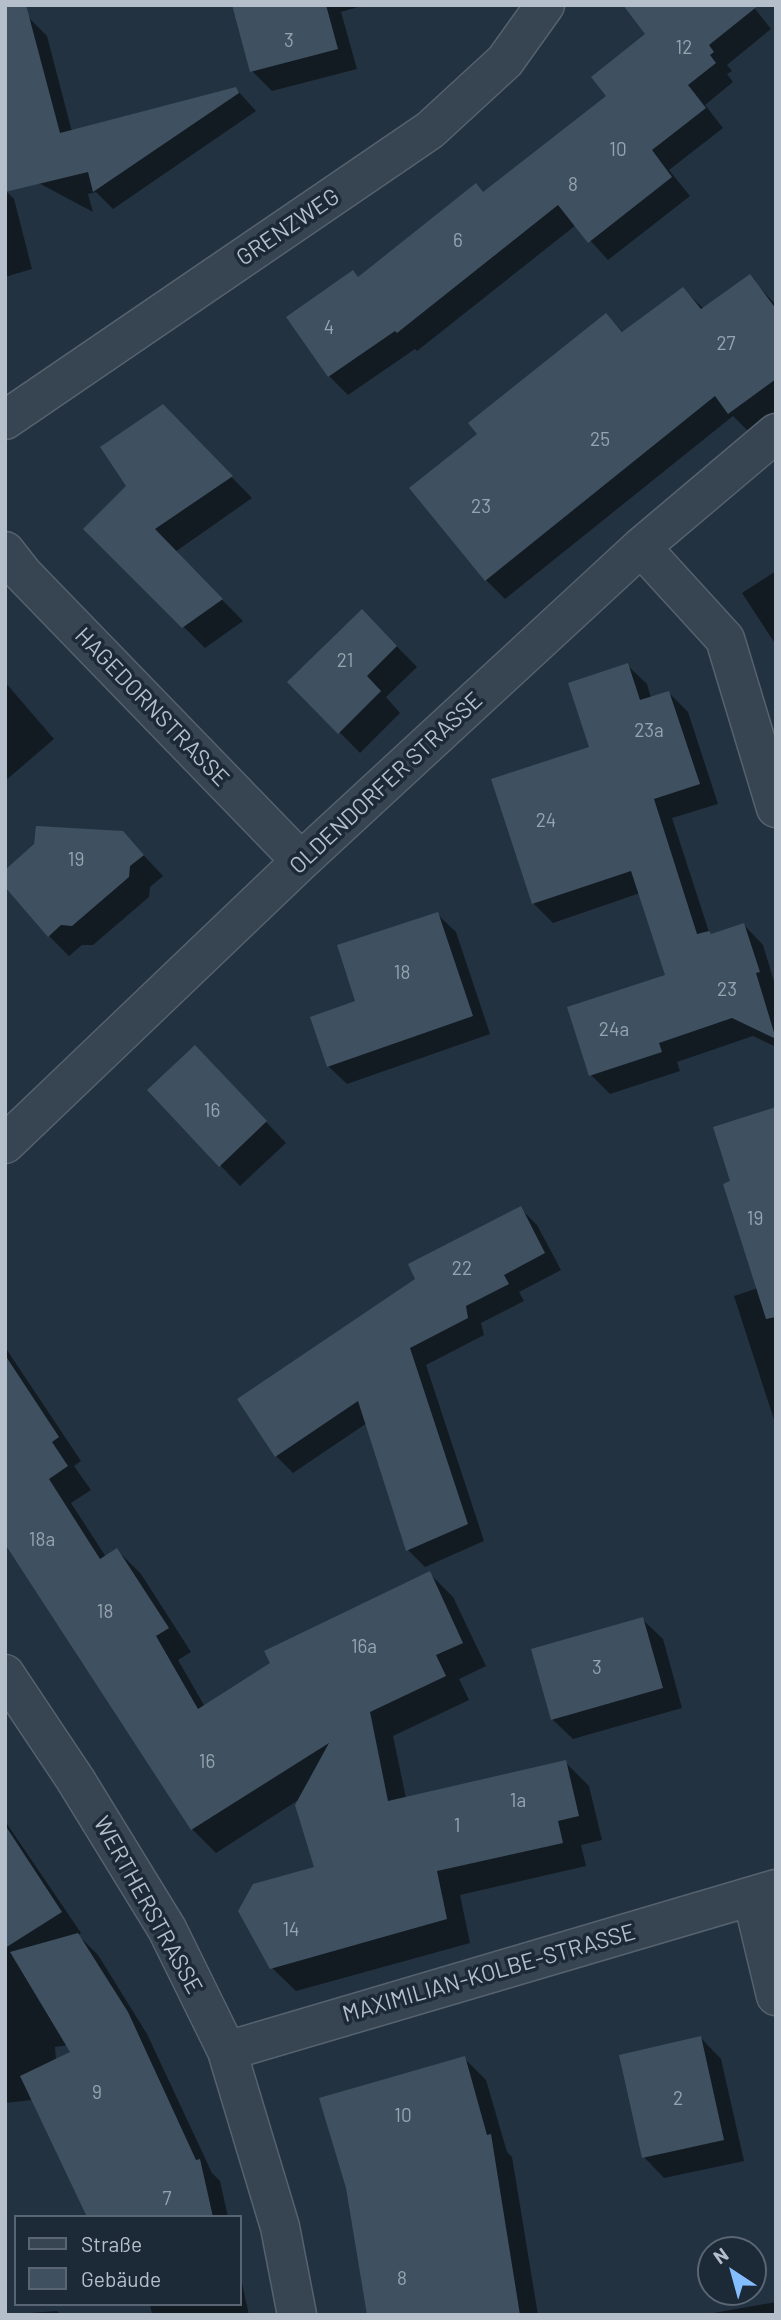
<!DOCTYPE html>
<meta charset="utf-8">
<style>
body{margin:0}
#map{position:relative;width:781px;height:2320px;overflow:hidden;background:#233241;font-family:Barlow,sans-serif}
canvas{display:block}
.frame{position:absolute;inset:0;border:7px solid #b4bfcb;pointer-events:none}
.legend{position:absolute;left:14px;top:2215px;width:228px;height:91px;box-sizing:border-box;background:#1c2936;border:2px solid #596572;margin:0;padding:9px 12px;list-style:none;font-size:21px;color:#b4bfcb}
.legend li{display:flex;align-items:center;gap:14px;height:35px}
.legend b{width:35px;border:2px solid #596572}
.north{position:absolute;left:697px;top:2236px;width:70px;height:70px;box-sizing:border-box;background:#1c2936;border:2px solid #596572;border-radius:50%;rotate:324deg;font-size:19px;font-weight:700;line-height:28px;text-align:center;color:#b4bfcb}
.north::after{content:'';display:block;margin:auto;width:24px;height:32px;background:#85beff;clip-path:polygon(50% 0,100% 100%,50% 72%,0 100%)}
</style>
<div id="map">
<canvas width="781" height="2320"></canvas>
<div class="frame"></div>
<ul class="legend">
<li><b style="height:9px;background:#374451"></b>Straße</li>
<li><b style="height:19px;background:#3f5160"></b>Gebäude</li>
</ul>
<div class="north">N</div>
</div>
<script>
const g = document.querySelector('canvas').getContext('2d');
g.lineJoin = 'round';
function paint(path, color) { g.fillStyle = color; g.fill(path, 'evenodd'); }
const poly = rows => new Path2D(rows.map(r => 'M' + r).join(''));
function stroke(path, color, width, dash) { g.strokeStyle = color; g.lineWidth = width; g.lineCap = dash ? 'butt' : 'round'; g.setLineDash(dash || []); g.stroke(path); }
function label(font, color, halo, rows, align = 'center') {
  g.font = font + ' Barlow,sans-serif'; g.lineWidth = 7; g.setLineDash([]); g.textBaseline = 'middle'; g.strokeStyle = halo; g.fillStyle = color; for (const [text, x, y, turn = 0] of rows) {
    g.save(); g.translate(x, y); g.rotate((+turn || 0) * Math.PI / 180); g.textAlign = isNaN(turn) ? turn : align; if (halo) g.strokeText(text, 0, 0); g.fillText(text, 0, 0); g.restore();
  }
}
paint(poly([
 [234,5,365,5,341,12,357,69,272,91,252,71],
 [752,5,771,29,727,65,732,71,727,74,733,82,705,105,723,128,669,170,690,196,608,260,576,225,417,351,415,349,348,395,329,376,359,279],
 [29,18,47,36,72,132,236,89,256,111,113,209,96,192,88,194,93,212,5,165],
 [5,190,14,199,32,269,5,277],
 [749,276,776,305,776,412,749,432,733,416,505,599,486,580,479,434,606,315,623,332,683,289,704,309],
 [163,407,252,498,175,552,243,621,205,648,85,529,128,486],
 [776,571,776,645,742,593],
 [362,611,417,667,386,697,400,713,360,753,290,682],
 [627,665,647,684,651,698,669,693,688,712,718,804,672,818,709,932,712,936,744,925,763,945,776,988,776,1047,753,1036,677,1062,680,1071,610,1094,591,1075,667,977,640,893,553,923,533,903,591,748],
 [5,682,54,739,5,781],
 [122,832,163,876,150,887,149,897,93,945,82,945,69,956,49,936],
 [437,914,456,932,490,1034,347,1084,328,1066,357,1002],
 [215,1068,286,1143,240,1186,220,1165],
 [776,1115,776,1426,734,1296,758,1288,733,1182],
 [520,1208,537,1225,561,1270,519,1292,524,1301,481,1323,484,1335,426,1365,484,1541,425,1567,408,1550,367,1423,293,1473,276,1456],
 [5,1347,81,1461,74,1466,91,1490,71,1503,106,1557,117,1550,141,1574,191,1652,178,1660,205,1707,429,1573,453,1597,486,1666,459,1679,469,1700,393,1736,406,1798,565,1762,589,1786,602,1840,581,1845,586,1866,460,1895,470,1943,296,1991,272,1968,317,1868,300,1799,216,1853,192,1829,5,1543],
 [642,1619,663,1639,682,1708,573,1739,552,1719],
 [5,1821,81,1933,78,1935,98,1955,147,2034,212,2173,220,2181,228,2217,121,2217,81,2043,55,2047,59,2097,5,2103],
 [701,2038,721,2059,744,2161,664,2178,644,2157],
 [464,2058,486,2080,507,2152,512,2157,538,2315,370,2315],
 [240,2274,249,2315,152,2315,150,2304,240,2304],
 [776,2302,776,2315,702,2315],
 [57,2311,61,2315,17,2315,17,2314]
]), '#0007');
paint(poly([
 [5,5,26,5,60,133,236,87,239,93,93,192,88,172,5,192],
 [232,5,326,5,338,49,250,72],
 [623,5,759,5,709,45,714,52,710,55,716,63,688,85,706,108,652,150,672,177,588,243,558,205,397,333,395,331,328,377,286,317,353,270,358,277,476,183,483,192,606,96,591,77,645,34],
 [750,274,776,309,776,379,728,414,715,396,485,581,409,488,477,434,468,423,606,313,622,332,683,287,701,309],
 [163,404,233,476,155,529,223,599,182,628,83,529,126,486,100,447],
 [362,609,397,646,367,676,381,691,338,734,287,682],
 [628,663,640,700,669,691,700,784,654,799,697,934,709,931,711,934,744,923,760,972,756,973,776,1039,732,1018,659,1043,662,1052,589,1076,567,1007,665,975,631,871,532,904,491,779,589,747,568,683],
 [36,826,123,831,144,855,130,866,129,877,72,926,61,925,48,937,5,887,5,870,34,844],
 [438,912,473,1016,327,1067,310,1017,355,1001,337,945],
 [195,1045,267,1121,219,1167,147,1090],
 [776,1107,776,1317,766,1319,723,1184,730,1181,713,1127],
 [521,1206,545,1253,504,1275,509,1284,466,1306,468,1318,410,1348,468,1524,406,1551,358,1401,275,1457,237,1399,415,1279,408,1264],
 [5,1355,59,1437,52,1442,68,1466,49,1479,100,1559,117,1548,169,1628,156,1636,198,1709,270,1663,264,1651,430,1571,463,1643,436,1655,446,1676,370,1712,388,1801,566,1760,579,1816,558,1821,563,1843,437,1871,447,1919,270,1969,238,1911,253,1884,314,1867,295,1805,329,1743,191,1830,5,1544],
 [643,1617,663,1688,551,1720,531,1649],
 [5,1825,62,1912,5,1948],
 [78,1933,128,2012,196,2160,200,2159,213,2217,87,2217,20,2076,70,2052,10,1952],
 [701,2036,724,2140,642,2158,619,2055],
 [465,2056,487,2135,491,2134,520,2315,367,2315,346,2188,319,2098]
]), '#3f5160');
const street = poly([
 [5,420,430,130,505,61,545,5],
 [641,547,725,639,776,808],
 [5,551,23,574,301,861],
 [5,1144,301,861,641,547,776,433],
 [5,1674,75,1779,167,1929,227,2051,280,2227,297,2315],
 [752,1896,776,1996],
 [227,2051,776,1889]
]);
stroke(street, '#55626e', 41);
stroke(street, '#374451', 38);
label('19px', '#97a4b0', null, [
 ["3",289,41],
 ["12",684,48],
 ["10",618,150],
 ["8",573,185],
 ["6",458,241],
 ["4",329,328],
 ["27",726,344],
 ["25",600,440],
 ["23",481,507],
 ["21",345,661],
 ["23a",649,731],
 ["24",546,821],
 ["19",76,860],
 ["18",402,973],
 ["23",727,990],
 ["24a",614,1030],
 ["16",212,1111],
 ["19",755,1219],
 ["22",462,1269],
 ["18a",42,1540],
 ["18",105,1612],
 ["16a",364,1647],
 ["3",597,1668],
 ["16",207,1762],
 ["1a",518,1801],
 ["1",457,1826],
 ["14",291,1930],
 ["9",97,2093],
 ["2",678,2099],
 ["10",403,2116],
 ["7",167,2199],
 ["8",402,2279]
]);
label('23px', '#b4bfcb', '#1c2936', [
 ["GRENZWEG",288,227,-34],
 ["HAGEDORNSTRASSE",152,707,46],
 ["OLDENDORFER STRASSE",386,783,-43],
 ["WERTHERSTRASSE",148,1905,61],
 ["MAXIMILIAN-KOLBE-STRASSE",489,1973,-16]
]);
</script>
